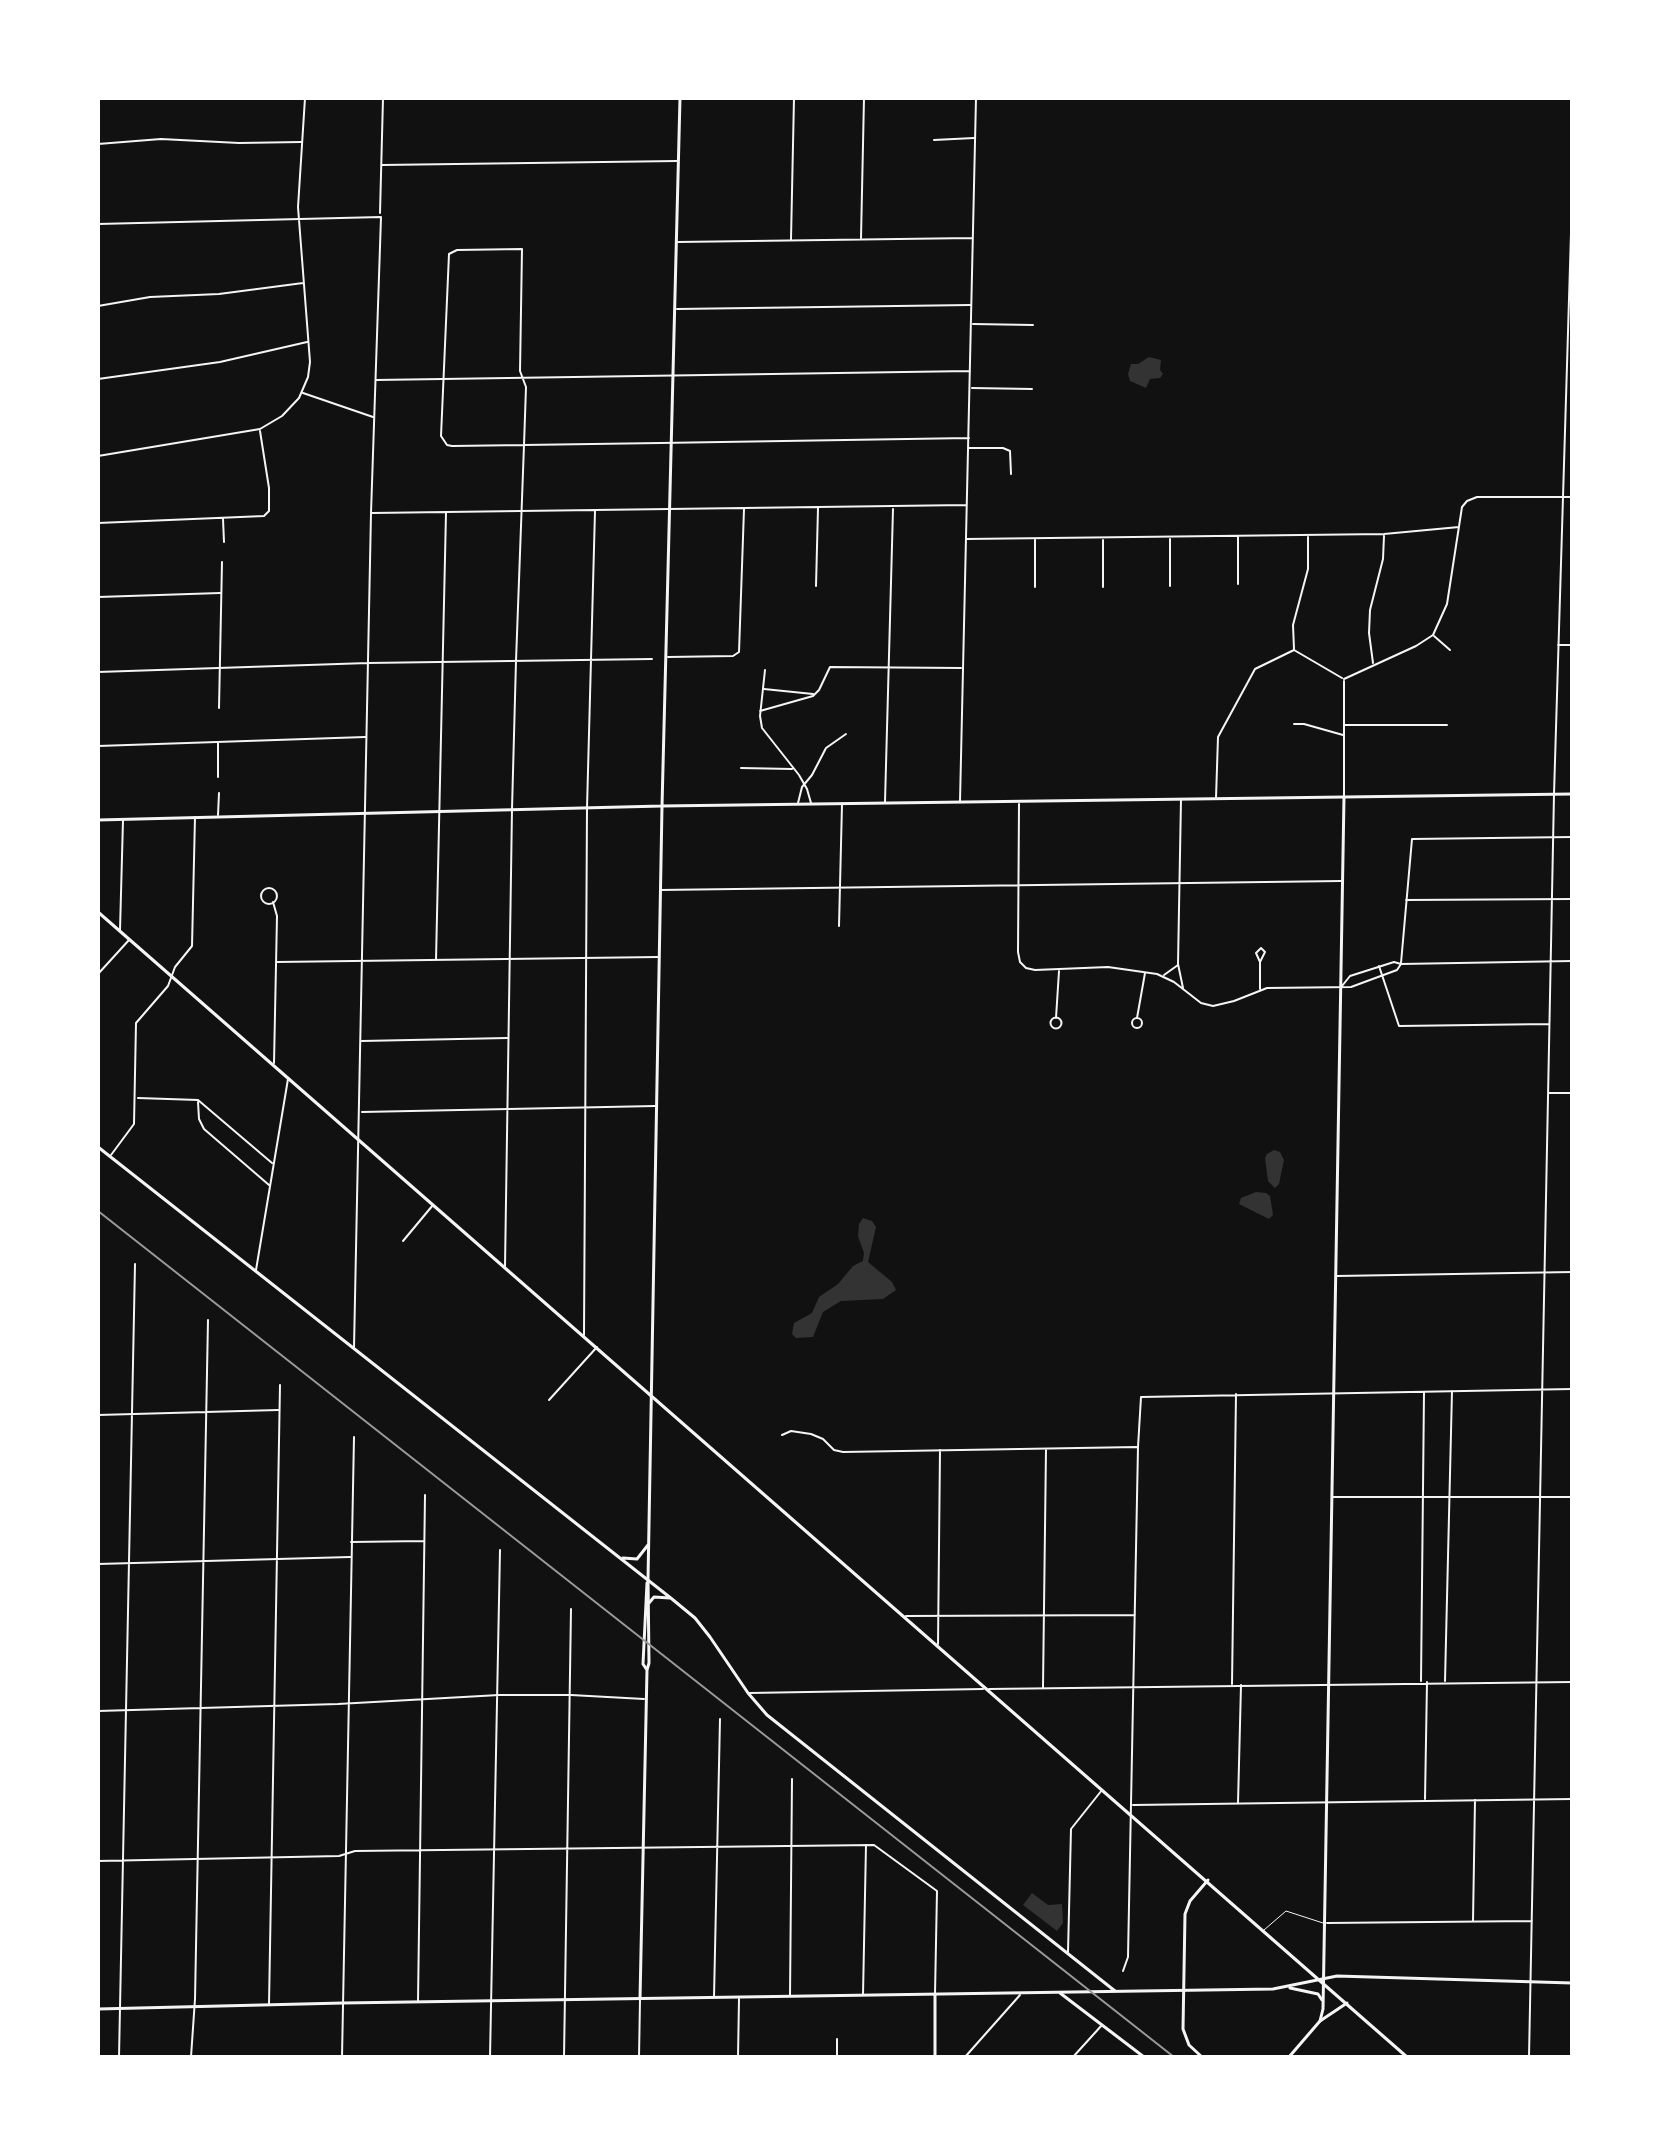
<!DOCTYPE html>
<style>
body{margin:0}
#map{position:relative;width:1670px;height:2155px;overflow:hidden;background:#111;font-family:Karla,sans-serif}
canvas{display:block}
.frame{position:absolute;inset:0;border:100px solid #fff;pointer-events:none}
</style>
<div id="map">
<canvas width="1670" height="2155"></canvas>
<div class="frame"></div>
</div>
<script>
const g = document.querySelector('canvas').getContext('2d');
g.lineJoin = 'round';
function paint(path, color) { g.fillStyle = color; g.fill(path, 'evenodd'); }
const poly = rows => new Path2D(rows.map(r => 'M' + r).join(''));
function stroke(path, color, width, dash) { g.strokeStyle = color; g.lineWidth = width; g.lineCap = dash ? 'butt' : 'round'; g.setLineDash(dash || []); g.stroke(path); }
paint(poly([
 [1149,357,1161,360,1160,370,1163,374,1160,378,1150,379,1146,388,1130,381,1128,374,1131,364,1138,364],
 [1274,1150,1280,1152,1284,1160,1279,1184,1275,1188,1268,1181,1265,1158,1267,1154],
 [1256,1192,1266,1193,1270,1196,1273,1215,1269,1219,1239,1204,1241,1198],
 [863,1218,872,1221,876,1227,868,1262,892,1282,896,1290,883,1299,841,1301,823,1312,813,1337,796,1338,792,1334,794,1323,812,1313,819,1297,838,1284,853,1266,863,1261,864,1253,858,1236,859,1224],
 [1032,1893,1048,1905,1062,1904,1063,1923,1057,1931,1023,1905]
]), '#333');
stroke(poly([
 [1264,1930,1286,1911,1323,1923]
]), '#f5f5f5', 1);
stroke(poly([
 [934,140,974,138],
 [98,144,161,139,239,143,301,142],
 [382,165,677,161],
 [380,213,383,98],
 [98,224,381,217,371,513,354,1347],
 [861,238,864,98],
 [791,239,794,98],
 [678,242,972,238],
 [98,306,150,297,219,294,303,283],
 [677,309,970,305],
 [973,324,1033,325],
 [98,379,220,362,307,342],
 [376,380,970,371],
 [972,388,1032,389],
 [303,393,373,417],
 [969,448,1003,448,1010,451,1011,474],
 [98,456,260,429,282,416,299,398,308,377,310,362,298,207,305,98],
 [372,513,966,505],
 [223,519,224,542],
 [98,523,264,516,269,511,269,488,260,431],
 [1238,537,1238,584],
 [966,539,1384,534,1459,527],
 [1103,540,1103,587],
 [816,586,818,508],
 [1170,586,1170,539],
 [1035,587,1035,540],
 [98,597,220,593],
 [1434,636,1450,650],
 [1558,645,1572,645],
 [1294,649,1293,625,1308,569,1308,537],
 [668,657,733,656,739,652,744,509],
 [1373,663,1369,633,1370,610,1383,559,1384,536],
 [765,670,760,716,762,728,799,775,807,789,811,803],
 [98,672,368,663,652,659],
 [1344,679,1416,646,1433,635,1447,604,1462,507,1467,501,1477,497,1572,497],
 [764,689,813,694],
 [219,708,222,562],
 [760,711,813,696,819,690,830,667,961,668],
 [1294,724,1304,724,1343,735],
 [1344,725,1447,725],
 [98,746,365,737],
 [741,768,792,769],
 [218,777,218,742],
 [1344,797,1344,681],
 [1216,798,1218,737,1255,669,1294,650,1342,678],
 [1181,799,1178,964,1183,988],
 [960,801,976,98],
 [885,802,893,509],
 [798,803,802,787,812,775,826,748,846,734],
 [1019,804,1018,952,1020,962,1026,968,1035,970,1108,967,1157,974,1174,982,1201,1003,1213,1006,1234,1001,1267,988,1351,987,1397,970,1401,964],
 [218,815,219,793],
 '261 896a8 8 0 1 1 16 0a8 8 0 1 1-16 0Z',
 [660,890,1341,881],
 [1406,900,1572,899],
 [273,902,277,916,274,1063],
 [839,926,842,804],
 [120,930,123,820],
 [436,960,446,513],
 [277,962,658,957],
 [1401,963,1412,839,1572,837],
 [1379,966,1399,1026,1549,1024],
 [98,974,129,940],
 [1164,975,1178,965],
 [1342,986,1350,976,1394,962,1401,964,1572,961],
 [1260,989,1260,962,1256,953,1261,948,1265,952,1260,962],
 '1050.5 1023a5.5 5.5 0 1 1 11 0a5.5 5.5 0 1 1-11 0Z',
 '1132 1023a5 5 0 1 1 10 0a5 5 0 1 1-10 0Z',
 [1056,1018,1059,971],
 [1137,1018,1145,973],
 [362,1041,507,1038],
 [1549,1093,1572,1093],
 [138,1098,198,1100,272,1163],
 [198,1102,199,1119,204,1129,269,1185],
 [362,1112,655,1106],
 [111,1155,134,1124,136,1023,168,986,175,967,192,946,195,817],
 [403,1241,433,1205],
 [505,1266,512,809,516,661,524,445,526,387,520,371,522,249,457,250,449,254,441,436,447,445,452,446,524,445,660,443,969,438],
 [256,1270,288,1079],
 [1337,1276,1572,1272],
 [584,1335,587,808,595,511],
 [549,1400,597,1347],
 [98,1415,278,1410],
 [782,1435,791,1431,811,1434,823,1439,834,1450,843,1452,1137,1447],
 [1333,1497,1572,1497],
 [351,1542,424,1541],
 [98,1564,350,1557],
 [906,1616,1135,1615],
 [938,1644,940,1450],
 [1421,1681,1424,1392],
 [1445,1681,1452,1391],
 [1232,1684,1236,1394],
 [1043,1687,1046,1449],
 [989,1689,1572,1682],
 [749,1693,983,1689],
 [98,1711,338,1704,499,1695,571,1695,644,1699],
 [1425,1799,1427,1682],
 [1238,1803,1241,1685],
 [1133,1805,1572,1799],
 [98,1861,339,1856,355,1851,874,1845,937,1891,935,1994],
 [1473,1921,1475,1800],
 [1327,1923,1532,1921],
 [1068,1952,1071,1829,1102,1790],
 [1123,1971,1128,1957,1138,1447,1141,1397,1572,1389],
 [863,1995,866,1845],
 [790,1996,792,1779],
 [714,1997,720,1719],
 [418,2001,425,1495],
 [269,2004,280,1385],
 [119,2057,135,1264],
 [191,2057,195,1999,208,1320],
 [342,2057,354,1437],
 [490,2057,500,1550],
 [564,2057,571,1609],
 [639,2057,640,2000],
 [738,2057,739,1999],
 [837,2057,837,2039],
 [965,2057,1020,1995],
 [1073,2057,1102,2025],
 [1529,2057,1554,794,1572,200]
]), '#f5f5f5', 2);
stroke(poly([
 [647,1583,643,1664,647,1670],
 [1060,1993,1144,2057],
 [640,1999,647,1670,649,1663,648,1579,662,806],
 [935,2057,935,1995],
 [1202,2057,1189,2045,1183,2029,1185,1914,1190,1901,1208,1880],
 [1289,2057,1320,2021,1323,2009,1344,797]
]), '#f5f5f5', 3);
stroke(poly([
 [662,806,680,98],
 [98,820,662,806,1572,794],
 [98,912,1407,2057],
 [98,1147,672,1599,695,1618,710,1637,748,1693,767,1715,1115,1991],
 [623,1558,637,1559,648,1545],
 [649,1603,654,1597,670,1598],
 [1290,1988,1318,1994,1322,2000],
 [98,2009,343,2003,1273,1989,1337,1976,1572,1983],
 [1320,2021,1347,2003]
]), '#f5f5f5', 3);
stroke(poly([
 [98,1211,1174,2057]
]), '#9a9a9a', 2);
</script>
